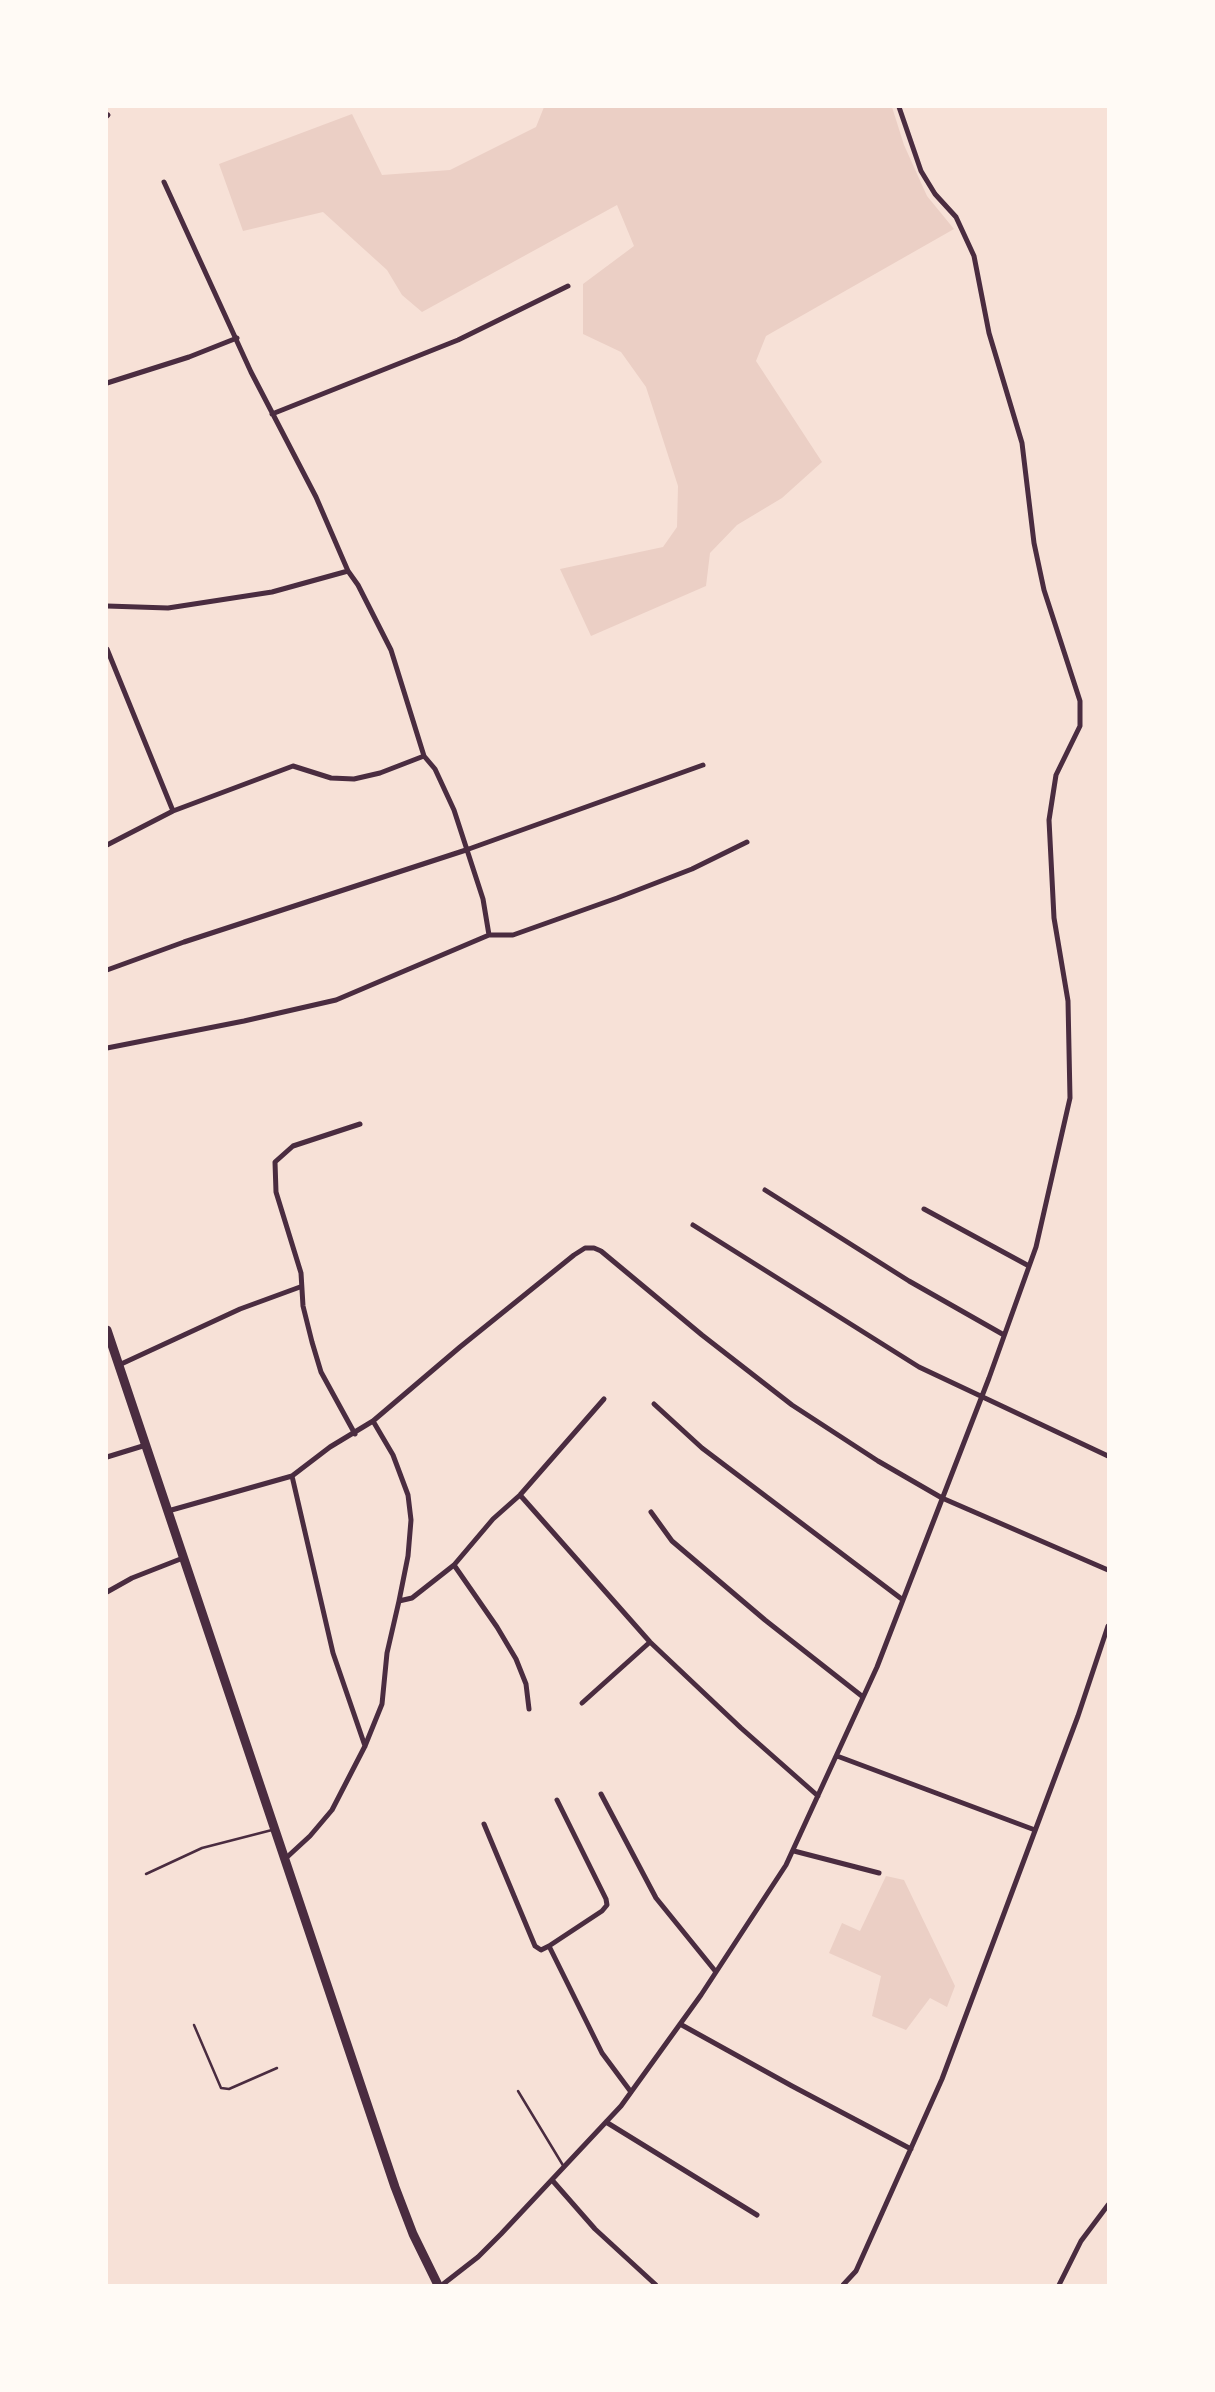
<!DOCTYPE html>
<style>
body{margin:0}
#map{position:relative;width:1215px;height:2392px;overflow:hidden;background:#f7e1d7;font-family:"Fira Sans Condensed",sans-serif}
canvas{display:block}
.frame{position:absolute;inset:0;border:108px solid #fffaf5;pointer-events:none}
</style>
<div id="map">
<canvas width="1215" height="2392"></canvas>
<div class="frame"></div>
</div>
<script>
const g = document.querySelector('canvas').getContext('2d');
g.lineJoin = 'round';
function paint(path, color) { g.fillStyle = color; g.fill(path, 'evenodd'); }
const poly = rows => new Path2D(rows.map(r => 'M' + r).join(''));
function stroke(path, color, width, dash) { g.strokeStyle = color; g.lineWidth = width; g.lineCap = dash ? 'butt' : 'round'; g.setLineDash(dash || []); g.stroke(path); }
paint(poly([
 [544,107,892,107,904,145,927,196,954,229,766,336,756,361,822,462,782,498,737,525,710,553,706,586,591,636,560,569,663,547,677,527,678,486,646,387,621,352,583,334,583,284,634,246,617,205,422,312,402,295,387,270,323,212,243,231,219,164,352,114,382,175,450,170,536,127],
 [886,1876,904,1880,955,1986,947,2007,930,1998,906,2030,872,2016,881,1976,829,1953,842,1923,860,1931]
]), '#ebcfc5');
stroke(poly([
 [146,1874,202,1848,272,1830],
 [194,2025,221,2088,229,2089,277,2068],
 [518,2091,564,2167]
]), '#4a2c40', 2.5);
stroke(poly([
 [107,116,108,115],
 [164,182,251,372,316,497,348,571,358,585,391,650,424,756,435,769,454,810,483,899,489,935],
 [107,383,189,357,237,338],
 [272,414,458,340,568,286],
 [107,606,168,608,272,592,348,571],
 [107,649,173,811],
 [107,845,173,811,293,766,331,778,354,779,380,773,424,756],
 [107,970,184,942,466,850,703,765],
 [107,1048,244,1021,336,1000,489,935,513,935,617,898,692,869,747,842],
 [765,1190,909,1281,1004,1335],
 [924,1209,1029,1266],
 [693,1225,919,1367,1108,1456],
 [119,1365,240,1309,300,1287],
 [654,1404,702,1448,903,1600],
 [373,1421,393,1455,408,1495,411,1520,408,1556,399,1601],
 [355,1434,321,1372,312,1342,303,1306,301,1273,276,1192,275,1162,293,1146,360,1124],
 [107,1457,146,1445],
 [292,1476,333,1653,365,1746],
 [520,1495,650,1642,741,1728,818,1796],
 [168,1511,292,1476,330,1447,373,1421,460,1347,574,1255,585,1248,594,1248,601,1251,702,1335,792,1405,878,1461,942,1498,1108,1570],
 [651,1512,672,1541,765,1620,863,1697],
 [454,1565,497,1627,516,1659,526,1684,529,1709],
 [107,1592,132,1578,183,1558],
 [582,1703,650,1642],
 [837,1756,1035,1830],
 [601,1794,656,1898,716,1972],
 [557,1800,606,1899,607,1905,602,1911,549,1946,602,2053,631,2092],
 [484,1824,535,1946,541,1950,549,1946],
 [794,1851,879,1873],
 [285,1859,310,1836,332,1810,365,1746,382,1704,387,1653,399,1601,412,1598,454,1565,493,1519,520,1495,604,1399],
 [680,2024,792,2086,911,2149],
 [606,2122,757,2215],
 [552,2180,595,2229,656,2285],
 [442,2285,478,2257,501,2234,621,2106,701,1995,786,1865,877,1667,989,1378,1036,1247,1070,1098,1068,1001,1054,918,1049,820,1056,775,1080,726,1080,701,1044,590,1034,543,1022,443,989,333,974,256,956,217,935,194,921,171,899,107],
 [843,2285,856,2271,942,2079,1078,1716,1108,1626],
 [1059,2285,1081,2241,1108,2205]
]), '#4a2c40', 5);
stroke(poly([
 [107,1330,395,2187,413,2234,438,2285]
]), '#4a2c40', 9);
</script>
